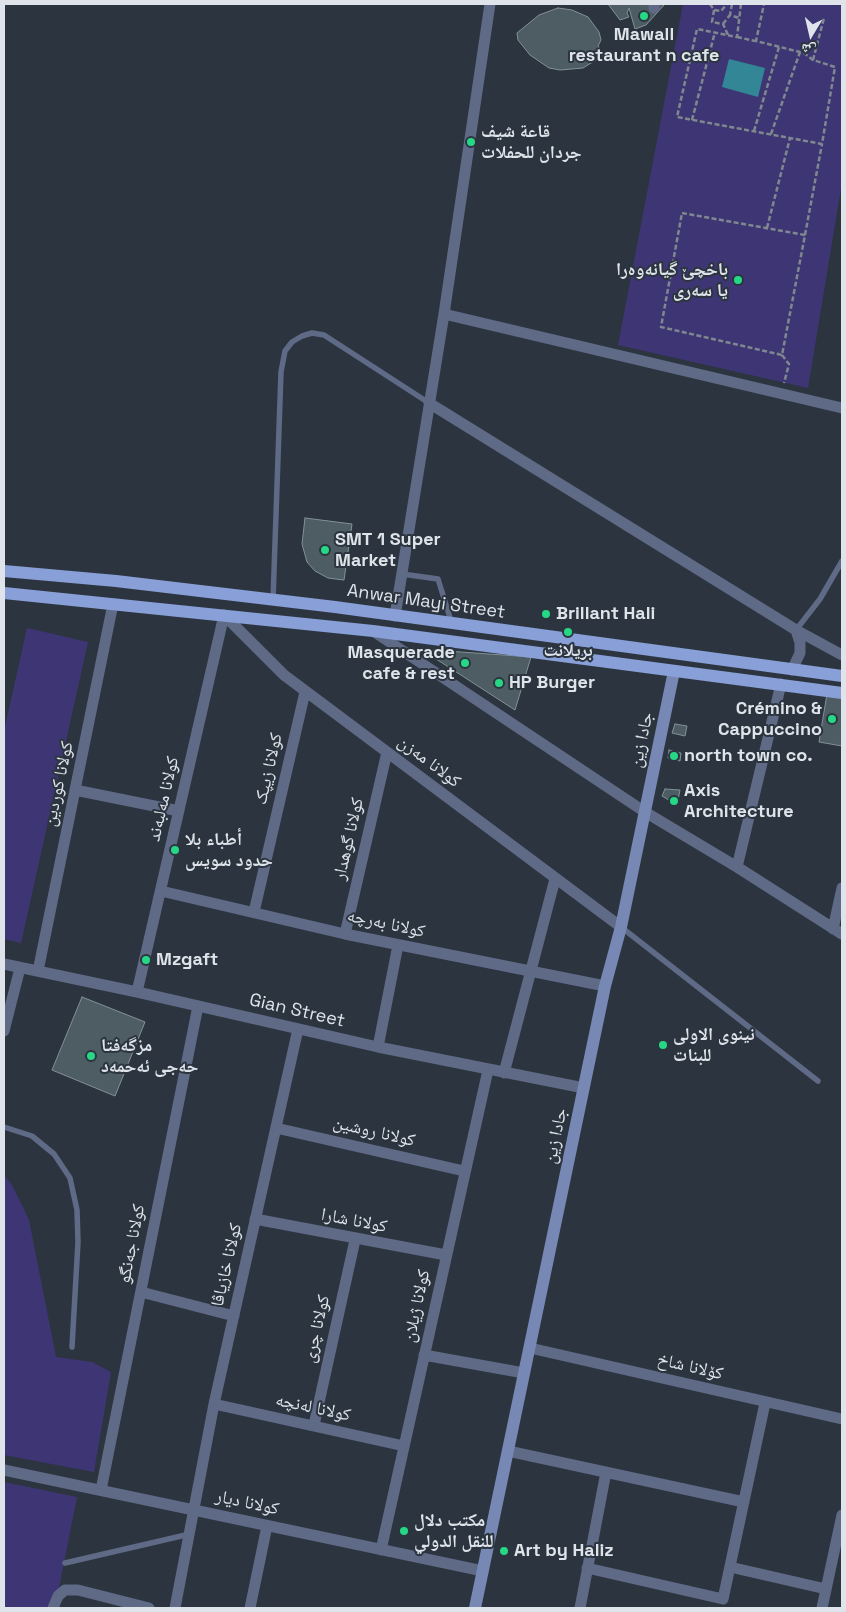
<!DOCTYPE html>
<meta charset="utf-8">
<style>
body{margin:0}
#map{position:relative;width:846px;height:1612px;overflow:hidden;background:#2c353f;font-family:"Space Grotesk","Noto Naskh Arabic",sans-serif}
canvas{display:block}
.frame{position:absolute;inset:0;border:5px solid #dee4ea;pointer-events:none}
.north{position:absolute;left:786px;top:10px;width:50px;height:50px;-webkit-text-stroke:4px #2c353f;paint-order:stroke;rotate:189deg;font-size:14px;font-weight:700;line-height:20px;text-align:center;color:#dee4ea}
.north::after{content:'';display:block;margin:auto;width:18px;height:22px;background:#dee4ea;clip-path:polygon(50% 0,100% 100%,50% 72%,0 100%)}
</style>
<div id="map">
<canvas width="846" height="1612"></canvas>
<div class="frame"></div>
<div class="north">ش</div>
</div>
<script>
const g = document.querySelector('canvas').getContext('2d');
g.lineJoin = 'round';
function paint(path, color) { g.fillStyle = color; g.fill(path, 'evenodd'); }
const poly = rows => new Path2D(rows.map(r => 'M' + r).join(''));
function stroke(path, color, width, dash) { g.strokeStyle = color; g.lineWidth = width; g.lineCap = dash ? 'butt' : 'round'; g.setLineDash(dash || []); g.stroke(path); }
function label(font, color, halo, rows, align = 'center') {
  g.font = font + ' "Space Grotesk","Noto Naskh Arabic",sans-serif'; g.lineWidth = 4; g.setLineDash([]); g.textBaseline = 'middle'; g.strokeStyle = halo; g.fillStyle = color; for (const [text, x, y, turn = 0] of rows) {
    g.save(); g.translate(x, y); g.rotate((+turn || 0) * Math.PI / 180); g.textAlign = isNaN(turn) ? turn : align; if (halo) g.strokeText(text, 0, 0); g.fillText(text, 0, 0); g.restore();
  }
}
paint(poly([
 [683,4,832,4,842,6,842,182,808,388,618,345],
 [27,628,88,642,21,943,4,939,4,731],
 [4,1175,12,1185,29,1220,56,1357,92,1362,111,1372,94,1472,4,1455],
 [4,1482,77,1497,55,1608,4,1608]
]), '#3e3674');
paint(poly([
 [729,59,765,68,758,97,722,87]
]), '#338695');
const building = poly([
 [608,4,665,4,646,25,635,29,629,8,627,13,629,17,620,20,608,4],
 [558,8,572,10,588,17,599,32,601,40,598,46,604,55,583,68,560,70,549,68,530,55,518,40,517,33,539,15,558,8],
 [305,518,352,524,344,580,328,578,315,571,307,562,302,544,305,518],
 [433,650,531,657,515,710,433,657,433,650],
 [827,694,842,696,842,746,819,742,827,694],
 [675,724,687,726,685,736,672,733,675,724],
 [669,750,681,753,680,761,668,758,669,750],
 [665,789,680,790,677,805,662,796,665,789],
 [82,997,145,1022,115,1096,52,1070,82,997]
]);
paint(building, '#4e5c63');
stroke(building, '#829198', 1);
stroke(poly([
 [710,4,714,10,721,11,727,4],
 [732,4,730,15,739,18],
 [741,4,737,37,697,29,677,117,822,144,835,67,813,60,804,53,756,41,764,4],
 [714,10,712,22,723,24,728,35],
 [723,24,730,15],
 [737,37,755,41],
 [813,60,824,18],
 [692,120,715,32],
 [754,131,779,47],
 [771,134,800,52],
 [682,213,805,235,782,355,661,327,682,213],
 [767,228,790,138],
 [805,235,822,144],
 [782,355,789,364,784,383]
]), '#7f878f', 2.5, [5, 2.5]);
stroke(poly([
 [402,574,438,579,451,621],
 [273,600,281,372,285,351,292,342,302,336,312,333,324,335,429,403],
 [796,630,820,599,842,561],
 [621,927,818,1081],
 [4,1127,32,1136,54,1154,70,1178,77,1210,78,1242,72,1347],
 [65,1563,190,1534]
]), '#5f6a86', 5.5);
stroke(poly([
 [654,8,654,4],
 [444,314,842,408],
 [429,403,796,630,842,655],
 [224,615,284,675,621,927],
 [395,616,444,314,490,4],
 [373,631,645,812,737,867,842,934],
 [792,670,800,653,800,643,796,630],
 [75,790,179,811],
 [737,867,781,684],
 [161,891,345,934,605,986],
 [254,912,305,692],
 [833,929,842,888],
 [345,934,387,752],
 [4,964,137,992,378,1047,584,1088],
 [38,971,113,604],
 [137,992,224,615],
 [4,1031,20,968],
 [378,1047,398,945],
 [504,1073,555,879],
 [276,1128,464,1171],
 [255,1219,446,1255],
 [141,1292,234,1316],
 [530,1348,842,1419],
 [424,1355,524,1373],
 [214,1404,404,1446],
 [314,1425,355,1240],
 [508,1451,744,1502],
 [4,1470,483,1571],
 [101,1490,198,1006],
 [381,1550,488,1070],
 [730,1567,826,1589],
 [587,1568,723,1599,765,1403],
 [53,1608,58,1596,65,1590,78,1590,149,1608],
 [175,1608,214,1404,298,1029],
 [250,1608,267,1526],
 [580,1608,606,1472],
 [822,1608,842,1515]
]), '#5f6a86', 11);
stroke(poly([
 [475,1608,605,986,621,927,674,671]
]), '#7788b4', 12);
stroke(poly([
 [4,571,116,581,335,607,842,676],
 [4,593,373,631,842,693]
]), '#899fd7', 12);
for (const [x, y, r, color] of [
 [644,16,5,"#26d886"],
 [471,142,5,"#26d886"],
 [738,280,5,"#26d886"],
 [325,550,5,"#26d886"],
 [546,614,5,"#26d886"],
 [568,632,5,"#26d886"],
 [465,663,5,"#26d886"],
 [499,683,5,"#26d886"],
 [832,719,5,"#26d886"],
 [674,756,5,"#26d886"],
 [674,801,5,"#26d886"],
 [175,850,5,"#26d886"],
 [146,960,5,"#26d886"],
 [663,1045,5,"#26d886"],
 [91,1056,5,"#26d886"],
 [404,1531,5,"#26d886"],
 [504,1551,5,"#26d886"]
]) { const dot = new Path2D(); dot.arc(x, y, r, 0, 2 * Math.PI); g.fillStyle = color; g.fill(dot); stroke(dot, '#2c353f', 2); }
label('bold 18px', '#dee4ea', '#2c353f', [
 ["Mawall",644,35,"center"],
 ["restaurant n cafe",644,56,"center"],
 ["قاعة شيف",481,132],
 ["جردان للحفلات",481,153],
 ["باخچێ گیانەوەرا",728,270,"right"],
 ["یا سەری",728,291,"right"],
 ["SMT 1 Super",335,540],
 ["Market",335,561],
 ["Brillant Hali",556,614],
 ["بریلانت",568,651,"center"],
 ["Masquerade",455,653,"right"],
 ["cafe & rest",455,674,"right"],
 ["HP Burger",509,683],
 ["Crémino &",822,709,"right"],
 ["Cappuccino",822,730,"right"],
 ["north town co.",684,756],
 ["Axis",684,791],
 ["Architecture",684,812],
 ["أطباء بلا",185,840],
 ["حدود سويس",185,861],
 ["Mzgaft",156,960],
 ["نينوى الاولى",673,1035],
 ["للبنات",673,1056],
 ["مزگەفتا",101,1046],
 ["حەجی ئەحمەد",101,1067],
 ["مكتب دلال",414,1521],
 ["للنقل الدولي",414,1542],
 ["Art by Haliz",514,1551]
], 'left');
label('18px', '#dee4ea', '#2c353f', [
 ["Anwar Mayi Street",426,602,8],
 ["جادا زین",642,740,-78],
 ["کولانا مەزن",429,762,37],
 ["کولانا زیپک",269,769,-77],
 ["کولانا کوردین",59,784,-78],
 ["کولانا مەلبەند",164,799,-77],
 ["کولانا گوهدار",349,839,-77],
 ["کولانا بەرچە",386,924,12],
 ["Gian Street",297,1011,13],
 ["کولانا روشین",374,1132,13],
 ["جادا زین",556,1136,-78],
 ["کولانا شارا",354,1221,11],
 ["کولانا جەنگو",132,1244,-79],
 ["کولانا خازیاڤا",227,1265,-77],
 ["کولانا ژیلان",417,1306,-78],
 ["کولانا چری",317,1329,-77],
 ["کۆلانا شاخ",690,1367,13],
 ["کولانا لەنچە",313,1408,12],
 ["کولانا دیار",247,1503,12]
]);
</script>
